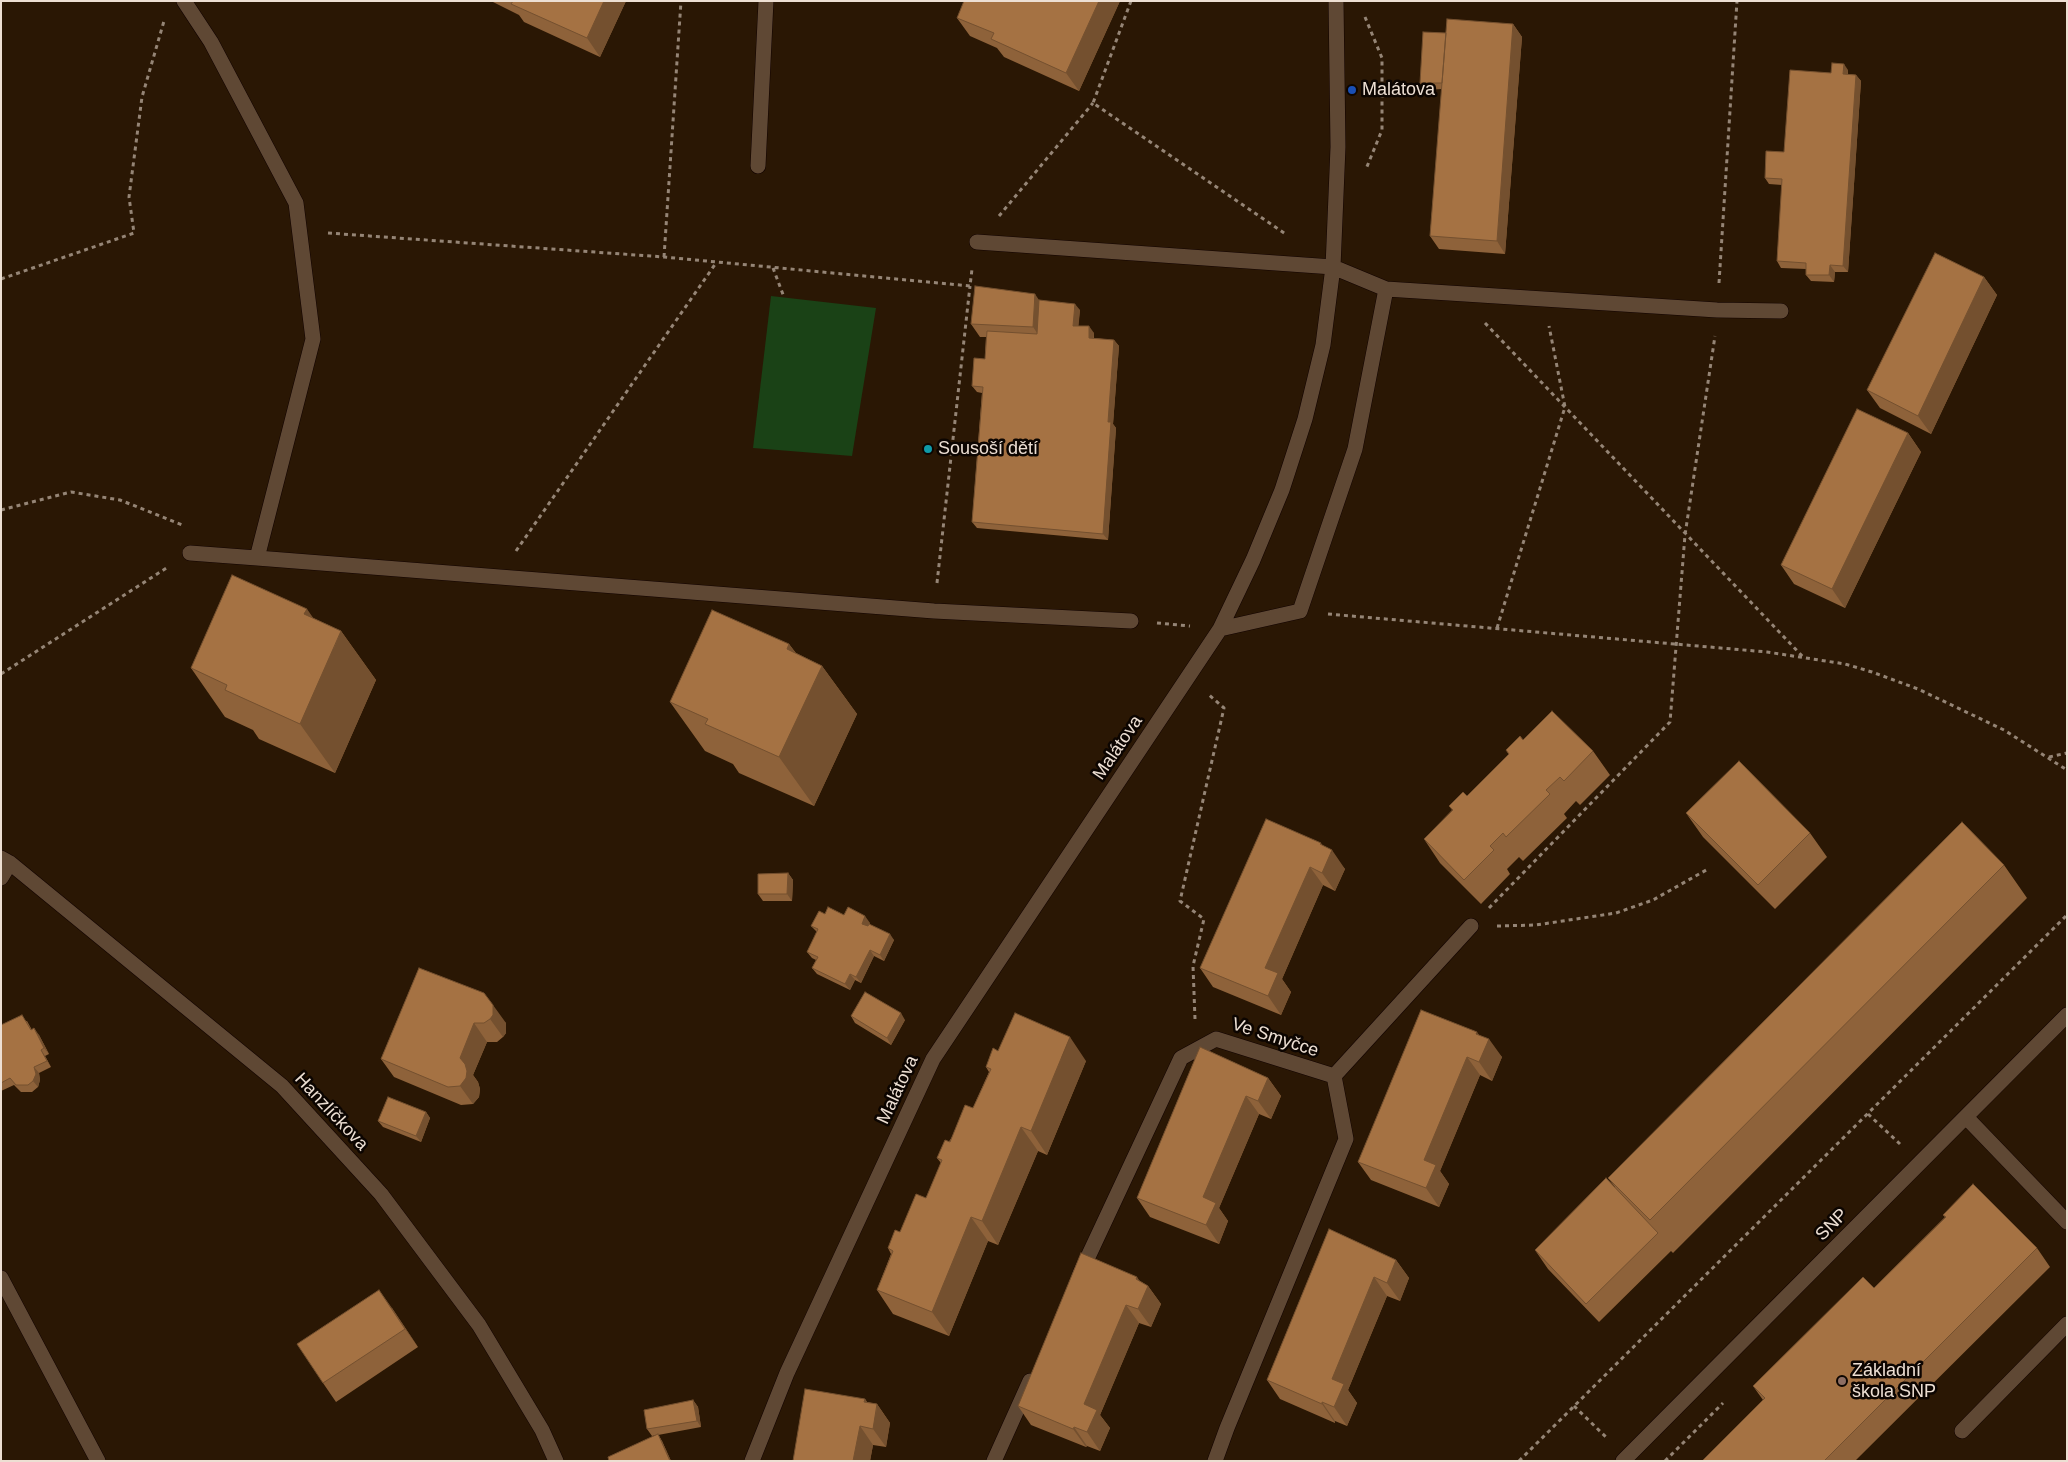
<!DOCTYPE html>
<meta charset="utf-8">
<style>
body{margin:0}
#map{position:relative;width:2068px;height:1462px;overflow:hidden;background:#2a1704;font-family:Helvetica,sans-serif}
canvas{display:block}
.frame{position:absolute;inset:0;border:2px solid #eddfd3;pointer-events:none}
</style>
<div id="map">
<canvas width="2068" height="1462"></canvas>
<div class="frame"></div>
</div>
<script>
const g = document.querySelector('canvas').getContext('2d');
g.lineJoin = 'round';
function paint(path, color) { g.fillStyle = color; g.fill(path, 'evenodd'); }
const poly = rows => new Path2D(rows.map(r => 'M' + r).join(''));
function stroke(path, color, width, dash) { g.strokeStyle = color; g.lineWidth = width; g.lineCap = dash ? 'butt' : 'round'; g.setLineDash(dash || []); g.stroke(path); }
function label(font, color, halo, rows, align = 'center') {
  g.font = font + ' Helvetica,sans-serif'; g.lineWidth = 5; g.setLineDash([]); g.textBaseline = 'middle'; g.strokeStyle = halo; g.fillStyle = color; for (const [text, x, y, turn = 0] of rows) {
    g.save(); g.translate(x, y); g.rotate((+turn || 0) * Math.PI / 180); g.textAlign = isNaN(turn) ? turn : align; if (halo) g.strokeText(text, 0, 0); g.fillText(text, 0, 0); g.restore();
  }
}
paint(poly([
 [771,296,876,308,852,456,753,448]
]), '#1a4216');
const minor = poly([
 [184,1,211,42,296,203,313,339,257,558,934,611,1131,621],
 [758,166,766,1],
 [977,242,1333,267,1386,289,1355,449,1300,611,1220,629],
 [1386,289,1717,310,1781,311],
 [190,553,257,558],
 [1,858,10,863,282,1086,381,1194,479,1325,542,1430,556,1461],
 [1,878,10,863],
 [1334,1076,1471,926],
 [1966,1117,2067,1222],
 [1080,1274,1181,1058,1216,1039,1334,1076,1346,1139,1227,1428,1215,1461],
 [1,1278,98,1461],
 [1962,1431,2067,1324],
 [752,1461,787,1373,933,1059,1220,629,1253,560,1282,490,1305,419,1323,345,1333,267,1338,147,1336,1],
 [994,1461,1030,1381],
 [1623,1461,2067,1015]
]);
stroke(minor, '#120300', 16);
stroke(poly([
 [1131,1,1093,103,1287,235],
 [1365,17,1382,58,1382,130,1366,169],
 [999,216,1093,103],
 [328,233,664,257,970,286,972,269],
 [664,257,681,1],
 [773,268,784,297],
 [1,279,134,233,129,197,142,97,164,21],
 [1719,283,1737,1],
 [1485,323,1804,658],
 [1,510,71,492,120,500,185,526],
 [516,551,716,263],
 [937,583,970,286],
 [1328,614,1767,652,1845,664,1872,672,1918,689,2004,730,2067,770],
 [1157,623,1190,626],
 [1497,628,1565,407,1549,326],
 [1,674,168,567],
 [2049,757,2067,753],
 [1489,908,1670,722,1685,535,1715,336],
 [1497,926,1536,925,1616,913,1653,900,1708,869],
 [1195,1019,1193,966,1204,919,1180,901,1224,708,1208,694],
 [1868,1114,1900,1144],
 [1574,1406,1607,1438],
 [1519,1461,2067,915],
 [1665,1461,1723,1403]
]), '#958576', 3, [4, 4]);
stroke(minor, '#5f4834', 15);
paint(poly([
 [491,1,626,1,600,57,524,22,519,15],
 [1120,1,1079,91,1004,57,997,48,970,36,957,18],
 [1513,24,1522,37,1505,254,1439,249,1430,236,1442,89,1425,90,1420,83,1446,33],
 [1848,70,1848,74,1856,75,1861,81,1848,272,1835,272,1834,282,1811,281,1806,275,1806,269,1781,268,1777,261,1782,185,1769,184,1765,178,1784,152,1831,73],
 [1984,277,1997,295,1931,434,1880,408,1867,390],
 [1039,300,1080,310,1078,326,1094,333,1094,338,1114,340,1119,346,1113,424,1116,428,1108,540,977,528,972,522,982,393,977,392,972,386,985,359,986,337,980,337,971,324],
 [1908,433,1921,452,1845,608,1794,584,1781,565],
 [313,618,341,631,376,680,335,773,259,739,253,730,225,717,191,668],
 [789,644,796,653,822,666,857,714,814,806,739,773,733,764,705,751,670,702],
 [1523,740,1593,751,1610,775,1580,805,1576,801,1564,814,1567,818,1523,861,1519,857,1507,869,1510,874,1481,904,1440,863,1424,839,1452,810,1449,806,1467,796,1509,754,1506,750],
 [1686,813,1810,833,1827,857,1775,909,1703,837],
 [1323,846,1345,869,1335,891,1323,885,1282,979,1291,992,1281,1015,1213,987,1200,968],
 [2004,865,2027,898,1673,1253,1671,1251,1599,1322,1548,1269,1535,1250,1615,1187,1608,1178],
 [788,873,793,880,792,901,763,901,758,894],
 [825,914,844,915,870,923,869,924,894,940,884,961,874,956,861,983,855,980,850,990,817,974,812,968,816,960,812,958,807,952,817,932,811,926],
 [419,968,506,1023,506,1033,503,1037,497,1042,487,1042,473,1075,478,1082,480,1089,479,1097,473,1104,461,1105,394,1077,381,1059],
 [851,1016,905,1020,891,1045,855,1023],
 [27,1021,32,1030,39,1035,49,1054,45,1056,51,1067,39,1073,40,1080,38,1087,32,1092,21,1092,14,1085,1,1091,1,1025],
 [1478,1035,1502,1057,1492,1081,1480,1075,1440,1171,1449,1184,1439,1207,1371,1180,1358,1162],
 [1200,1047,1268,1078,1281,1096,1271,1119,1259,1114,1219,1208,1228,1221,1219,1244,1150,1217,1137,1198],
 [998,1051,1086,1061,1047,1155,1038,1151,998,1245,988,1241,949,1336,893,1314,877,1290,891,1254,888,1248,926,1198,941,1163,937,1158,973,1108,989,1072,986,1067],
 [426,1112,430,1118,421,1142,383,1127,378,1121],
 [1943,1215,2037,1248,2050,1267,1855,1461,1702,1461,1763,1400,1753,1386,1874,1288,1945,1217],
 [1329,1229,1396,1260,1409,1278,1400,1301,1387,1296,1348,1390,1357,1403,1347,1426,1335,1421,1335,1423,1280,1399,1267,1380],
 [1140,1281,1148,1286,1161,1304,1151,1327,1139,1323,1100,1415,1110,1428,1100,1451,1087,1446,1086,1447,1031,1425,1018,1406],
 [392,1308,418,1347,336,1402,323,1383],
 [865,1399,867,1402,877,1404,890,1423,886,1447,873,1445,870,1461,793,1461],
 [693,1400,698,1407,701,1427,658,1435,662,1441,671,1461,609,1461,657,1435,652,1436,647,1429]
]), '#8e623a');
paint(poly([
 [604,1,626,1,600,57,587,38],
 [1099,1,1120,1,1079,91,1066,73],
 [1513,24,1522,37,1505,254,1497,241],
 [1844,64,1848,70,1847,80,1843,74],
 [1856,75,1861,81,1848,272,1843,266],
 [1830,265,1835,272,1834,282,1829,275],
 [1984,277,1997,295,1931,434,1918,416],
 [1035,294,1043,306,1042,340,1033,327],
 [1075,304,1080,310,1078,332,1073,326],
 [1089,326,1094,333,1093,344,1089,338],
 [1114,340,1119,346,1113,424,1116,428,1108,540,1103,534,1108,422],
 [1908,433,1921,452,1845,608,1832,589],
 [307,609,334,648,341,631,376,680,335,773,300,724,304,614],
 [789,644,815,681,822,666,857,714,814,806,779,757,787,649],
 [1321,843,1330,856,1332,850,1345,869,1335,891,1322,873,1320,844],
 [1310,867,1323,885,1282,979,1291,992,1281,1015,1268,996,1265,968],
 [788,873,793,880,792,901,787,894],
 [865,916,870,923,866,930,862,924],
 [890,934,894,940,884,961,880,955],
 [870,950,874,956,861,983,856,977],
 [850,974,855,980,850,990,845,984],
 [493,1005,506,1023,506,1033,503,1037,490,1019],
 [901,1013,905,1020,891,1045,887,1038],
 [474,1023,487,1042,473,1075,478,1082,480,1089,479,1097,473,1104,460,1086,460,1058],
 [34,1028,39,1035,49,1054,44,1048],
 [1477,1032,1486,1045,1489,1039,1502,1057,1492,1081,1479,1062],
 [1070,1037,1086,1061,1047,1155,1031,1131],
 [41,1050,45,1056,51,1067,47,1061],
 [1467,1057,1480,1075,1440,1171,1449,1184,1439,1207,1426,1188,1424,1160],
 [34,1067,39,1073,40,1080,38,1087,33,1081],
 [1268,1078,1281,1096,1271,1119,1258,1101],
 [1246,1096,1259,1114,1219,1208,1228,1221,1219,1244,1206,1225,1203,1197],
 [426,1112,430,1118,421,1142,416,1136],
 [1021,1127,1038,1151,998,1245,982,1221],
 [971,1217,988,1241,949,1336,932,1312],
 [1396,1260,1409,1278,1400,1301,1387,1283],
 [1137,1277,1146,1290,1148,1286,1161,1304,1151,1327,1138,1309,1136,1279],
 [1374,1277,1387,1296,1348,1390,1357,1403,1347,1426,1334,1407,1332,1379],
 [379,1290,392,1308,418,1347,405,1329],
 [1126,1305,1139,1323,1100,1415,1110,1428,1100,1451,1087,1432,1084,1404],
 [865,1399,876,1414,877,1404,890,1423,886,1447,873,1429,864,1402],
 [693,1400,698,1407,701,1427,697,1421],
 [1322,1402,1335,1421,1335,1423,1322,1404],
 [860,1426,873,1445,870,1461,853,1461],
 [1074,1427,1087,1446,1086,1447,1073,1429],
 [658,1434,662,1441,671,1461,670,1461]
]), '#74502f');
const building = poly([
 [513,1,604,1,587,38,511,4,513,1],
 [964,1,1099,1,1066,73,991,39,994,33,957,18,964,1],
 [1447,19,1513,24,1497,241,1430,236,1447,19],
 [1423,32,1446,33,1442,83,1420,83,1423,32],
 [1832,63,1844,64,1843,74,1856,75,1843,266,1830,265,1829,275,1806,275,1806,263,1777,261,1782,179,1765,178,1766,151,1784,152,1790,70,1831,73,1832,63],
 [1935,253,1984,277,1918,416,1867,390,1935,253],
 [975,286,1035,294,1033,327,971,324,975,286],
 [1039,300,1075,304,1073,326,1089,326,1089,338,1114,340,1108,422,1111,422,1103,534,972,522,983,387,972,386,974,358,985,359,987,331,1037,334,1039,300],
 [1857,409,1908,433,1832,589,1781,565,1857,409],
 [232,575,307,609,304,614,341,631,300,724,225,690,227,685,191,668,232,575],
 [712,610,789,644,787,649,822,666,779,757,705,724,708,719,670,702,712,610],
 [1552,711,1593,751,1564,781,1560,777,1546,790,1550,794,1506,837,1503,833,1490,846,1494,850,1464,880,1424,839,1453,810,1449,806,1463,792,1467,796,1509,754,1506,750,1520,736,1523,740,1552,711],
 [1739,761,1810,833,1758,885,1686,813,1739,761],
 [1266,819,1321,843,1320,844,1332,850,1322,873,1310,867,1265,968,1278,973,1268,996,1200,968,1266,819],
 [1962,822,2004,865,1650,1220,1608,1178,1962,822],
 [788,873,787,894,758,894,758,874,788,873],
 [828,907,844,915,848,907,865,916,862,924,868,926,869,924,890,934,880,955,870,950,856,977,850,974,845,984,812,968,818,957,807,952,818,929,811,926,819,911,825,914,828,907],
 [419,968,484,993,493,1005,493,1015,490,1019,484,1023,474,1023,460,1058,465,1064,467,1071,466,1078,460,1086,448,1087,381,1059,419,968],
 [865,992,901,1013,887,1038,851,1016,865,992],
 [1421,1010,1477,1032,1476,1034,1489,1039,1479,1062,1467,1057,1424,1160,1436,1165,1426,1188,1358,1162,1421,1010],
 [1015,1013,1070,1037,1031,1131,1021,1127,982,1221,971,1217,932,1312,877,1290,893,1251,888,1248,895,1230,900,1232,916,1194,926,1198,942,1160,937,1158,945,1140,950,1142,965,1105,973,1108,991,1069,986,1067,993,1048,998,1051,1015,1013],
 [22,1015,31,1030,34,1028,44,1048,41,1050,47,1061,34,1067,36,1074,33,1081,28,1085,16,1085,10,1078,1,1083,1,1025,22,1015],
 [1200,1047,1268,1078,1258,1101,1246,1096,1203,1197,1216,1203,1206,1225,1137,1198,1200,1047],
 [388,1097,426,1112,416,1136,378,1121,388,1097],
 [1606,1178,1658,1233,1586,1304,1535,1250,1606,1178],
 [1973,1184,2037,1248,1824,1461,1702,1461,1765,1398,1753,1386,1863,1277,1874,1288,1946,1217,1943,1215,1973,1184],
 [1329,1229,1396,1260,1387,1283,1374,1277,1332,1379,1344,1384,1334,1407,1322,1402,1322,1404,1267,1380,1329,1229],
 [1081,1253,1137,1277,1136,1279,1148,1286,1138,1309,1126,1305,1084,1404,1097,1410,1087,1432,1074,1427,1073,1429,1018,1406,1081,1253],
 [379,1290,405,1329,323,1383,297,1344,379,1290],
 [805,1389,865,1399,864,1402,877,1404,873,1429,860,1426,853,1461,793,1461,805,1389],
 [693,1400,697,1421,647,1429,644,1410,693,1400],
 [658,1434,670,1461,609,1461,608,1457,658,1434]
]);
paint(building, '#a57243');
stroke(building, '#74502f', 1);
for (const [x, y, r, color] of [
 [1352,90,5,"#1a4fb4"],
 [928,449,5,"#0f9aa8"],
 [1842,1381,5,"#8d6e63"]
]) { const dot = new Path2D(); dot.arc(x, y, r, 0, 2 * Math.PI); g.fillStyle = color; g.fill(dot); stroke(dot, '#0c0501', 2); }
label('18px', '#eddfd3', '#0c0501', [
 ["Malátova",1362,90],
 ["Sousoší dětí",938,449],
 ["Základní",1852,1371],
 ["škola SNP",1852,1392]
], 'left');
label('18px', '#eddfd3', '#0c0501', [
 ["Malátova",1118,748,-56],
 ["Ve Smyčce",1275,1038,18],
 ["Malátova",898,1090,-65],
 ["Hanzlíčkova",331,1112,47],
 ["SNP",1832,1225,-45]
]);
</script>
